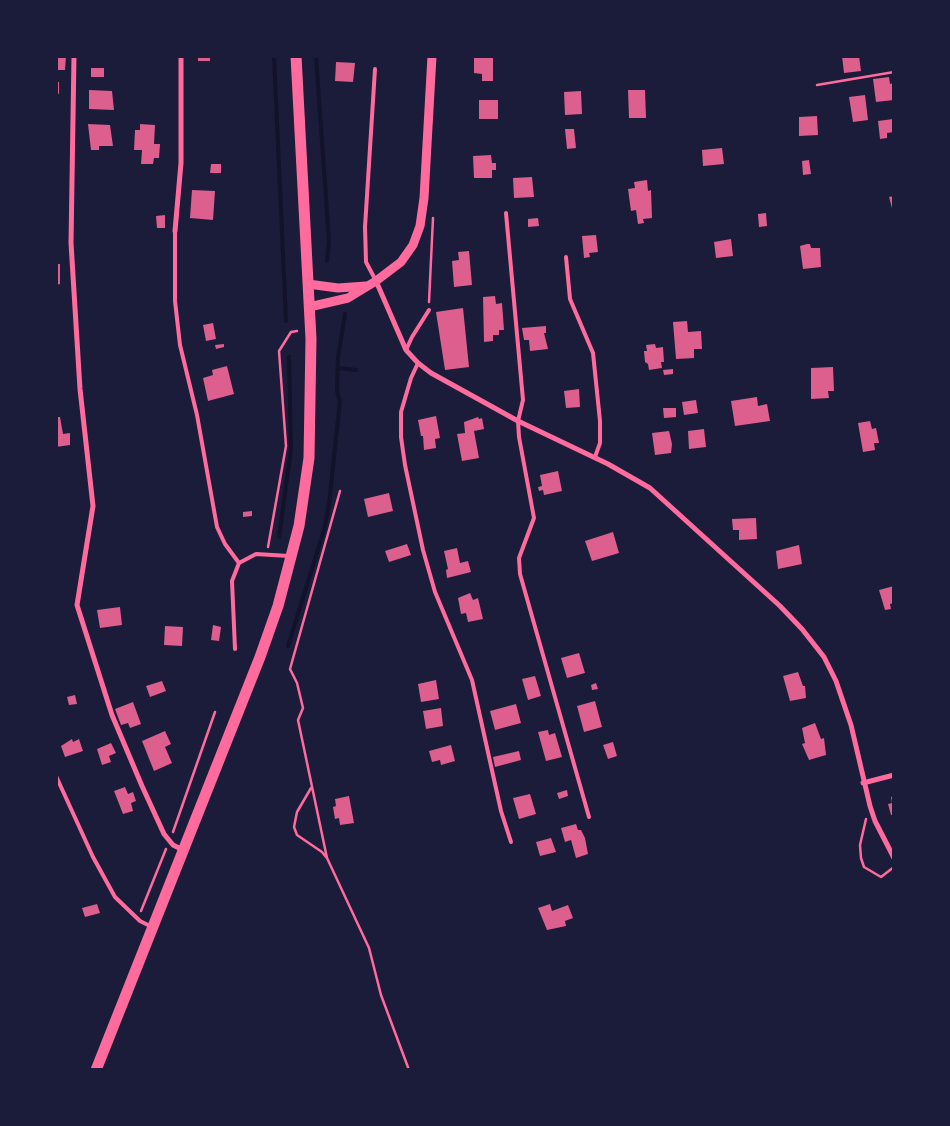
<!DOCTYPE html>
<style>
body{margin:0}
#map{position:relative;width:950px;height:1126px;overflow:hidden;background:#1b1b3a;font-family:"DejaVu Sans",sans-serif}
canvas{display:block}
.frame{position:absolute;inset:0;border:58px solid #1b1b3a;pointer-events:none}
</style>
<div id="map">
<canvas width="950" height="1126"></canvas>
<div class="frame"></div>
</div>
<script>
const g = document.querySelector('canvas').getContext('2d');
g.lineJoin = 'round';
const poly = rows => new Path2D(rows.map(r => 'M' + r).join(''));
function stroke(path, color, width, dash) { g.strokeStyle = color; g.lineWidth = width; g.lineCap = dash ? 'butt' : 'round'; g.setLineDash(dash || []); g.stroke(path); }
function paint(path, color) { g.fillStyle = color; g.fill(path, 'evenodd'); }
stroke(poly([
 [274,56,286,321],
 [316,56,329,240,327,261],
 [338,368,356,370],
 [279,537,291,449,289,357],
 [288,646,324,530,329,504,340,401,337,391,338,358,345,314]
]), '#12122b', 4);
paint(poly([
 [56,56,66,56,65,70,56,70],
 [198,56,210,56,210,61,198,61],
 [474,56,493,56,493,81,482,81,482,74,474,73],
 [842,56,859,56,861,71,844,73],
 [336,62,355,63,353,82,335,81],
 [91,68,104,68,104,77,91,77],
 [889,77,890,84,894,83,894,100,876,102,873,79],
 [56,82,59,82,59,94,56,93],
 [89,90,112,91,114,110,89,109],
 [628,90,645,90,646,118,629,118],
 [581,91,582,114,565,115,564,92],
 [865,95,868,120,853,122,849,97],
 [479,100,498,100,498,119,479,119],
 [817,116,818,135,799,136,799,117],
 [893,119,894,132,887,133,887,138,880,139,878,121],
 [88,124,110,125,113,146,99,146,99,150,91,150],
 [140,124,155,125,154,144,160,144,159,158,154,158,153,164,141,164,142,150,134,150,135,130,140,130],
 [565,129,574,129,576,148,567,149],
 [722,148,724,164,703,166,702,150],
 [491,155,492,163,496,163,496,170,492,170,492,178,474,178,473,156],
 [809,160,811,174,803,175,802,161],
 [211,164,221,164,221,173,210,173],
 [532,177,534,197,514,198,513,178],
 [647,180,648,191,651,190,652,218,643,219,644,223,638,224,636,210,631,211,628,189,635,188,634,182],
 [192,190,215,191,213,220,190,218],
 [894,196,894,211,893,212,889,197],
 [766,213,767,226,759,227,758,214],
 [165,215,165,228,157,228,156,216],
 [538,218,539,226,528,227,528,219],
 [596,235,598,252,589,253,590,257,584,258,582,236],
 [731,239,733,256,716,258,714,242],
 [807,244,810,244,811,248,820,248,821,267,803,269,800,246],
 [469,251,472,285,454,287,452,261,459,260,458,252],
 [56,264,60,264,60,284,56,285],
 [495,296,496,304,502,303,504,330,499,330,499,335,493,335,493,341,484,342,483,297],
 [463,308,469,367,445,370,436,312],
 [687,321,688,332,701,331,702,349,694,349,694,358,676,359,673,322],
 [213,323,216,339,206,341,203,325],
 [546,326,546,333,544,333,548,349,530,351,529,340,524,340,522,328],
 [224,344,224,347,216,349,215,345],
 [655,344,656,348,663,347,664,362,661,362,662,368,649,370,648,364,645,362,644,351,647,351,646,345],
 [227,366,234,394,208,401,203,378,213,375,212,370],
 [833,367,834,391,828,391,829,398,811,399,811,368],
 [673,369,673,374,664,375,663,370],
 [579,389,580,407,566,408,564,391],
 [757,397,758,406,767,404,770,421,735,426,731,401],
 [696,400,698,413,684,415,682,402],
 [663,408,676,408,676,417,664,418],
 [436,416,440,438,435,439,436,448,424,450,423,436,421,436,418,420],
 [56,417,60,417,63,434,70,433,70,445,56,447],
 [478,417,479,419,482,418,484,429,474,431,479,458,462,461,457,434,465,433,464,422],
 [870,421,872,429,876,428,879,443,874,443,875,450,863,452,858,423],
 [704,429,706,447,689,449,688,431],
 [669,431,672,444,671,453,655,455,652,433],
 [558,471,562,491,544,495,543,490,539,491,538,487,542,486,540,475],
 [389,493,393,511,368,517,364,499],
 [252,511,252,516,243,517,243,512],
 [756,518,757,539,739,540,739,530,733,530,732,519],
 [613,532,619,553,592,561,585,541],
 [407,544,411,555,389,562,385,551],
 [799,545,802,564,778,569,776,551],
 [457,548,460,563,468,561,471,572,447,578,446,570,448,569,444,551],
 [894,586,894,603,890,604,891,609,885,610,879,590],
 [470,593,473,600,478,598,483,619,468,622,466,613,461,614,458,598],
 [120,607,122,625,100,628,97,610],
 [213,625,221,627,219,641,211,640],
 [165,626,183,627,182,646,164,645],
 [579,653,585,673,567,678,561,658],
 [798,672,803,686,805,686,806,698,790,701,783,676],
 [535,676,541,696,528,700,522,679],
 [436,680,439,699,421,702,418,684],
 [162,681,166,691,150,697,146,686],
 [596,683,598,689,592,690,591,685],
 [75,695,77,704,69,705,67,697],
 [595,701,602,727,584,732,577,706],
 [133,702,141,724,130,728,128,723,121,725,115,709],
 [516,704,521,723,495,730,490,711],
 [441,708,443,726,426,729,423,711],
 [815,723,821,739,824,738,826,755,809,760,802,744,805,743,802,728],
 [548,730,549,735,555,733,562,757,546,761,538,732],
 [165,731,171,744,165,747,172,763,154,771,142,741],
 [72,739,73,742,79,739,83,751,65,757,61,746],
 [613,742,617,756,608,759,603,745],
 [111,743,116,753,109,756,111,762,102,765,97,749],
 [451,745,455,761,441,765,440,760,432,762,429,751],
 [519,751,521,760,495,767,493,757],
 [125,787,128,794,133,792,136,801,131,803,133,811,123,814,114,791],
 [567,790,568,796,559,799,557,793],
 [530,794,536,814,519,819,513,798],
 [349,796,354,823,340,825,339,818,335,819,333,807,336,806,335,799],
 [894,796,894,815,891,815,888,804,892,803,891,797],
 [576,824,578,830,581,830,585,838,588,854,576,858,571,840,565,842,561,828],
 [551,838,556,852,540,856,536,842],
 [97,904,100,913,85,917,82,908],
 [550,904,552,911,568,905,573,918,565,921,566,926,547,930,538,908]
]), '#dd5f8e');
stroke(poly([
 [817,85,894,72],
 [429,302,433,218],
 [340,491,290,669,297,683,303,708,298,720,327,858,369,948,381,995,409,1070],
 [268,547,286,446,279,351,291,332,297,331],
 [311,788,297,812,294,827,297,835,322,852,326,857],
 [866,819,860,845,861,858,864,867,881,877,894,867],
 [173,832,215,712],
 [141,911,166,849]
]), '#ff6b9d', 2.5);
stroke(poly([
 [375,69,365,227,366,262,376,281],
 [506,213,523,400,518,421,519,437,534,518,519,558,520,574,589,817],
 [175,231,175,301,180,345,197,415,217,527,225,544,239,563,256,554,289,556],
 [566,257,570,299,593,353,600,421,600,443,595,457],
 [406,350,412,337,429,310],
 [418,363,411,378,401,412,401,437,405,465,423,550,435,592,472,680,501,811,511,842],
 [235,649,232,581,239,563],
 [56,776,93,857,115,897,140,921,152,927]
]), '#ff6b9d', 4);
stroke(poly([
 [74,56,71,243,80,389,93,506,77,605,112,715,142,786,164,834,173,845,183,850],
 [175,231,181,163,181,56],
 [376,281,406,350,418,363,431,373,518,421,608,464,650,488,780,606,802,629,824,657,836,681,851,725,870,806,875,821,894,858],
 [863,783,894,775]
]), '#ff6b9d', 5);
stroke(poly([
 [308,284,338,288,366,286],
 [309,307,348,298,376,281,401,262,413,245,420,226,424,198,432,56]
]), '#ff6b9d', 9);
stroke(poly([
 [96,1070,260,657,278,606,299,526,309,458,311,339,296,56]
]), '#ff6b9d', 11);
</script>
